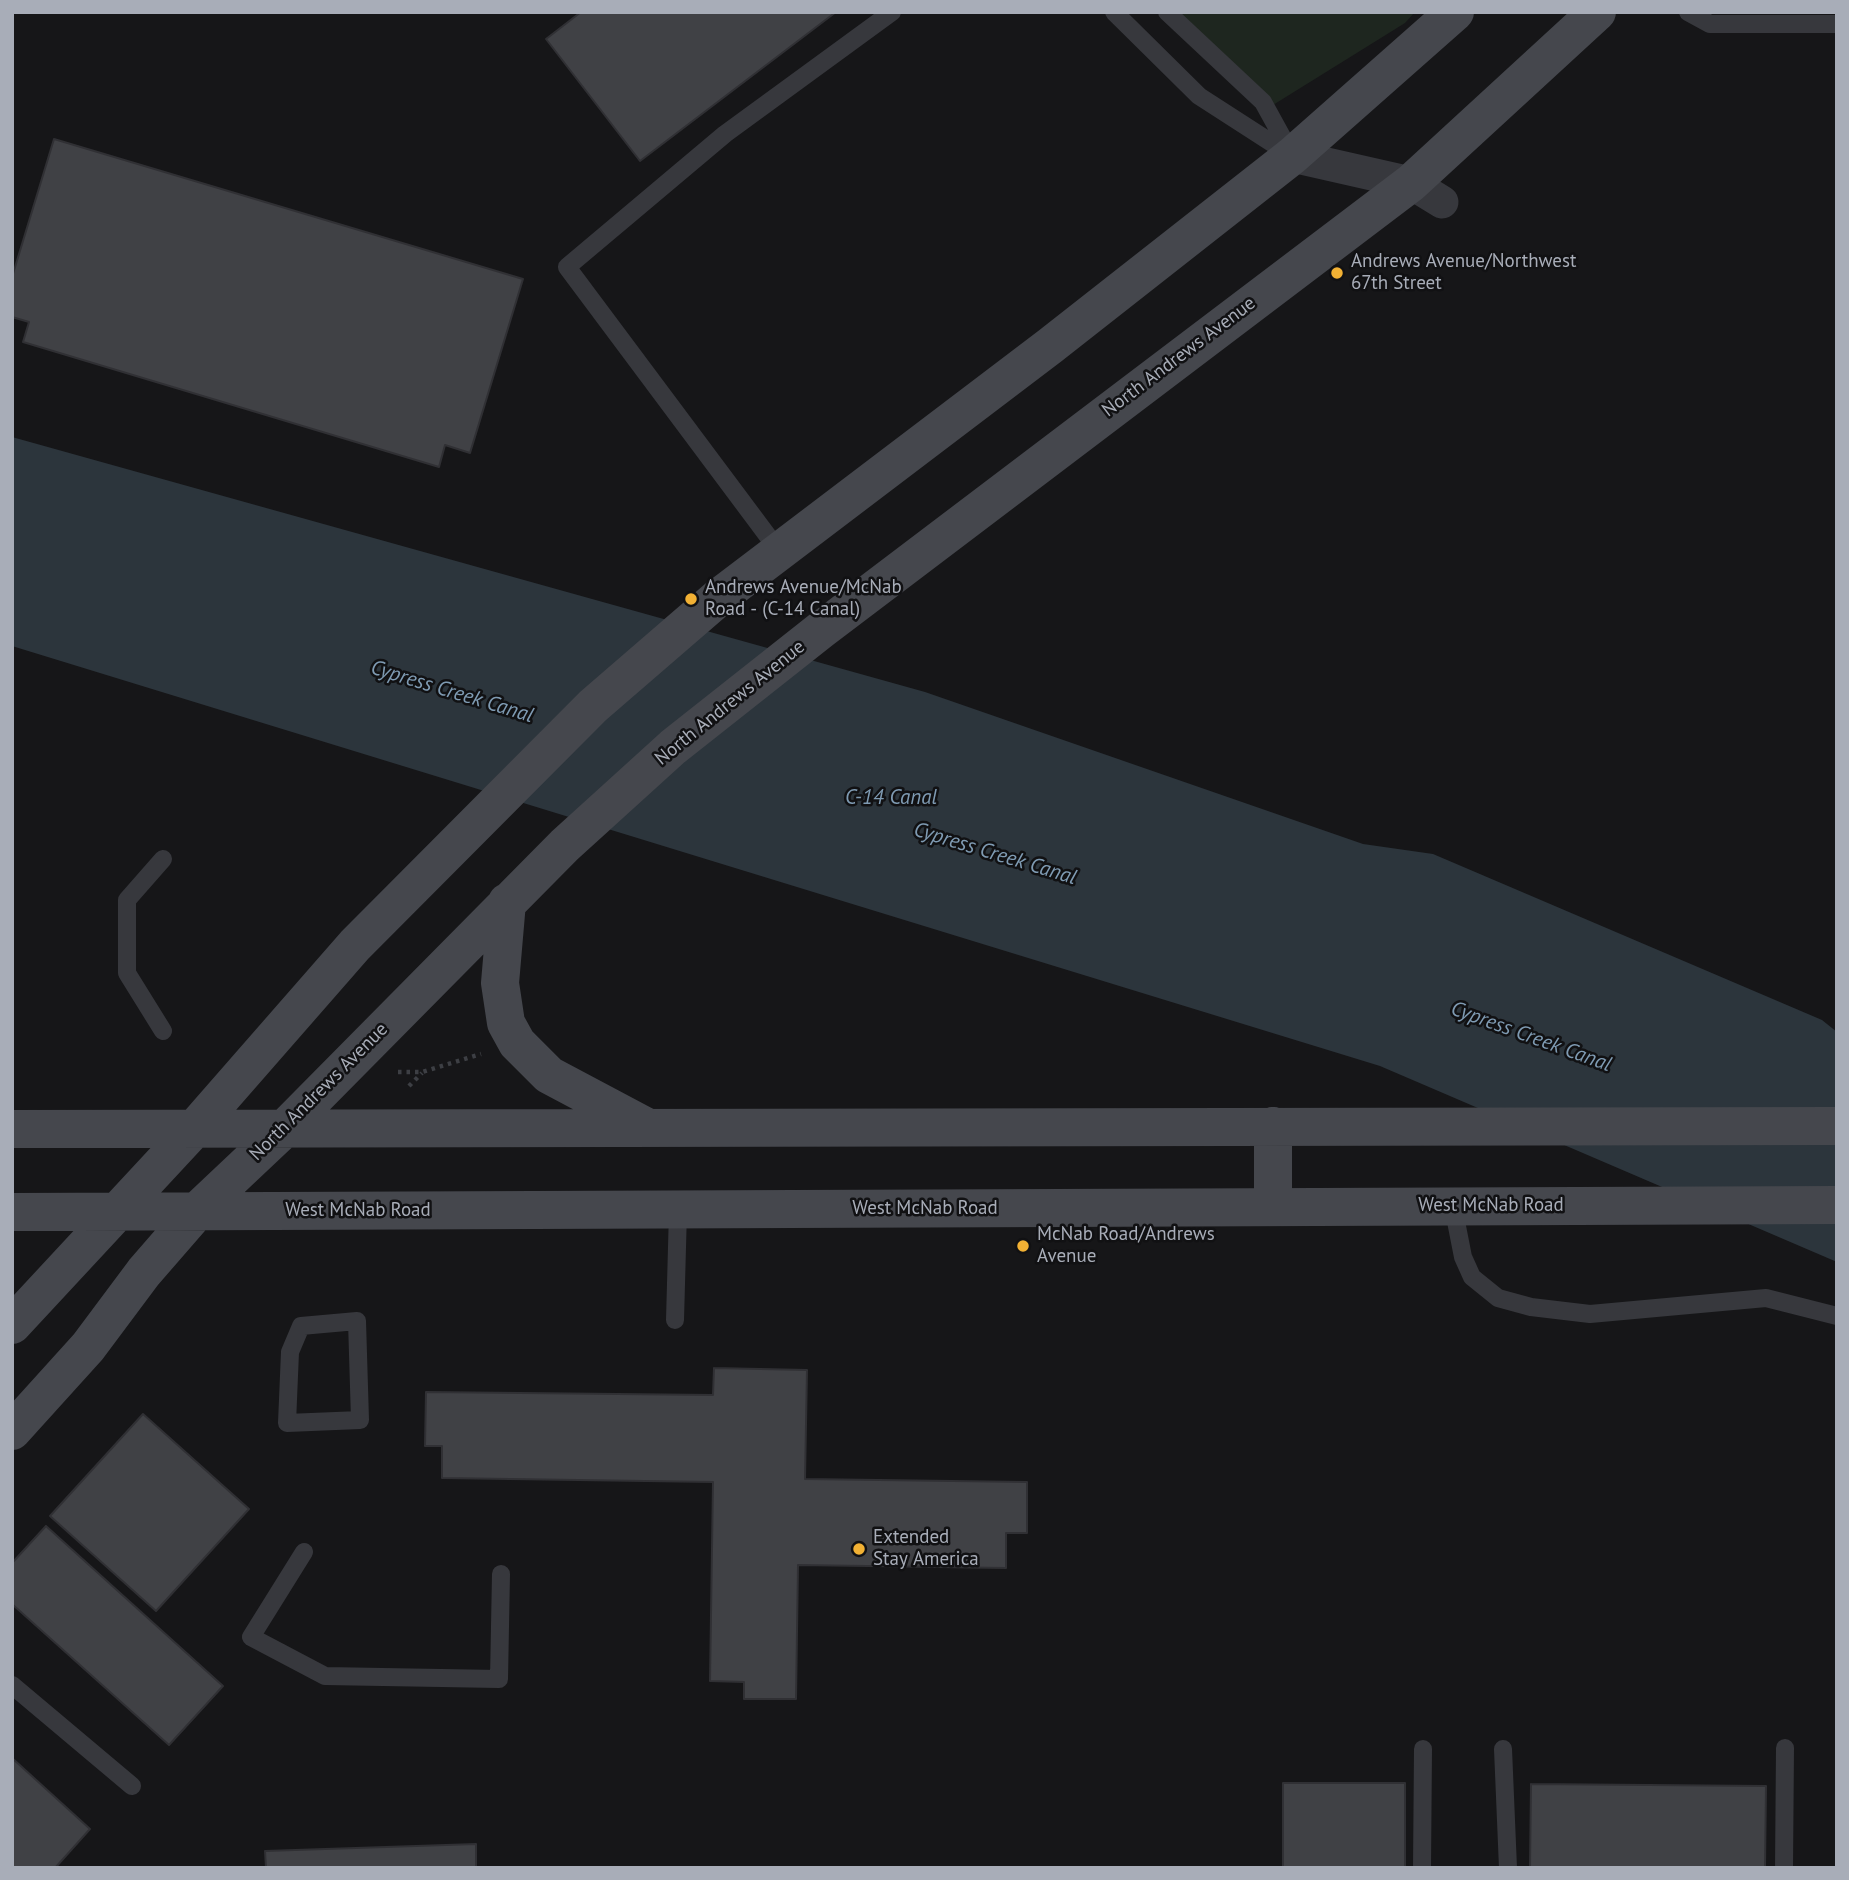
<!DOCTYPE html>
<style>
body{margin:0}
#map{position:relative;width:1849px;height:1880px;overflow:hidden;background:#161618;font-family:"PT Sans",sans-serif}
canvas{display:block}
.frame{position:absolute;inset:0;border:14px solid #a8adb8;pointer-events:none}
</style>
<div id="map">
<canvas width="1849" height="1880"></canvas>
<div class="frame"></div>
</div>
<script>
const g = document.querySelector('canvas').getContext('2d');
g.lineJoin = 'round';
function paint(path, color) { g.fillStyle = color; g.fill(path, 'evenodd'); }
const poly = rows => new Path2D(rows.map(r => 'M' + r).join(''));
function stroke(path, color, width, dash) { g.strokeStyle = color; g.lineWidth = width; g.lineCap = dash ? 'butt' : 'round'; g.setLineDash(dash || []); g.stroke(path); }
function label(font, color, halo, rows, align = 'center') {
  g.font = font + ' "PT Sans",sans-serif'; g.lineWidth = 5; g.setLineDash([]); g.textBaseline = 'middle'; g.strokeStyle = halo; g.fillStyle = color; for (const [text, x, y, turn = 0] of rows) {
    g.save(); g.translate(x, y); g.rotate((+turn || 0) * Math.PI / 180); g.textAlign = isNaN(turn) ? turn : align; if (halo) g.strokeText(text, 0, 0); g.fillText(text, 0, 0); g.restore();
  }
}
paint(poly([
 [1177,12,1415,12,1405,23,1273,105]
]), '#1e261f');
paint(poly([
 [12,437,925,692,1363,844,1433,854,1822,1020,1837,1032,1837,1262,1380,1066,12,646]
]), '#2c353c');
const building = poly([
 [581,12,836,12,640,161,546,39,581,12],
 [54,139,523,279,470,453,445,445,439,467,23,342,29,322,12,317,12,277,54,139],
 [714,1368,807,1370,805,1479,1027,1482,1027,1533,1006,1533,1006,1568,798,1565,796,1699,744,1699,744,1682,710,1681,713,1482,442,1478,442,1446,425,1446,426,1392,713,1395,714,1368],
 [143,1414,249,1509,156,1611,50,1516,143,1414],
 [46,1526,223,1686,169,1745,12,1604,12,1563,46,1526],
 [12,1758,90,1829,55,1868,12,1868,12,1758],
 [1283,1783,1405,1783,1405,1868,1283,1868,1283,1783],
 [1531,1784,1766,1786,1765,1868,1530,1868,1531,1784],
 [476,1844,476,1868,266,1868,265,1851,476,1844]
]);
paint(building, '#404145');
stroke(building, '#303034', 2);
stroke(poly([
 [398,1072,422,1072,481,1054],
 [409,1086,422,1073]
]), '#3d3f44', 4.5, [3.5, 5]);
stroke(poly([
 [1114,12,1199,96,1292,156],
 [1167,12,1263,102,1291,153],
 [1688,12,1710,24,1837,24],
 [779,551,567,267,725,134,892,12],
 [163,1031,127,973,127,900,163,859],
 [1453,1206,1463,1257,1472,1277,1498,1298,1531,1307,1590,1314,1766,1298,1837,1316],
 [675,1320,678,1211],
 [357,1321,360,1420,287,1423,290,1352,301,1326,357,1321],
 [304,1552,251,1637,325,1676,499,1679,501,1574],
 [12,1685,132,1786],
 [1503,1749,1508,1868],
 [1422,1868,1423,1749],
 [1784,1868,1785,1748]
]), '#37383d', 18);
stroke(poly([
 [1292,156,1411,183,1442,202]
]), '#37383d', 33);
stroke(poly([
 [507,902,500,983,506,1023,517,1043,549,1075,645,1126],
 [1273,1126,1273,1207],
 [12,1129,1837,1126],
 [12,1212,1837,1205],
 [12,1325,195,1128,355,945,593,706,718,598,1050,346,1292,156,1455,12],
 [12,1431,88,1347,144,1272,197,1211,285,1128,565,845,673,747,821,630,1411,183,1597,12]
]), '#45474d', 38);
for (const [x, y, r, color] of [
 [1337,273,7,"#f2b134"],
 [691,599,7,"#f2b134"],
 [1023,1246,7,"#f2b134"],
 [859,1549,7,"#f2b134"]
]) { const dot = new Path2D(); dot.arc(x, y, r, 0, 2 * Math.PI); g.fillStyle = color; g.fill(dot); stroke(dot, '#111113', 2.5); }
label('19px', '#a8adb8', '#111113', [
 ["Andrews Avenue/Northwest",1351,262],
 ["67th Street",1351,284],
 ["Andrews Avenue/McNab",705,588],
 ["Road - (C-14 Canal)",705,610],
 ["McNab Road/Andrews",1037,1235],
 ["Avenue",1037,1257],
 ["Extended",873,1538],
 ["Stay America",873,1560]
], 'left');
label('19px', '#a8adb8', '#111113', [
 ["North Andrews Avenue",1179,357,-37],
 ["North Andrews Avenue",730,703,-39],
 ["North Andrews Avenue",319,1092,-45],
 ["West McNab Road",1491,1206],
 ["West McNab Road",925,1209],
 ["West McNab Road",358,1211]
]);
label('italic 21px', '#7f9bb3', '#111113', [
 ["Cypress Creek Canal",452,692,17],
 ["C-14 Canal",891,798],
 ["Cypress Creek Canal",995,854,17],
 ["Cypress Creek Canal",1531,1037,20]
]);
</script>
